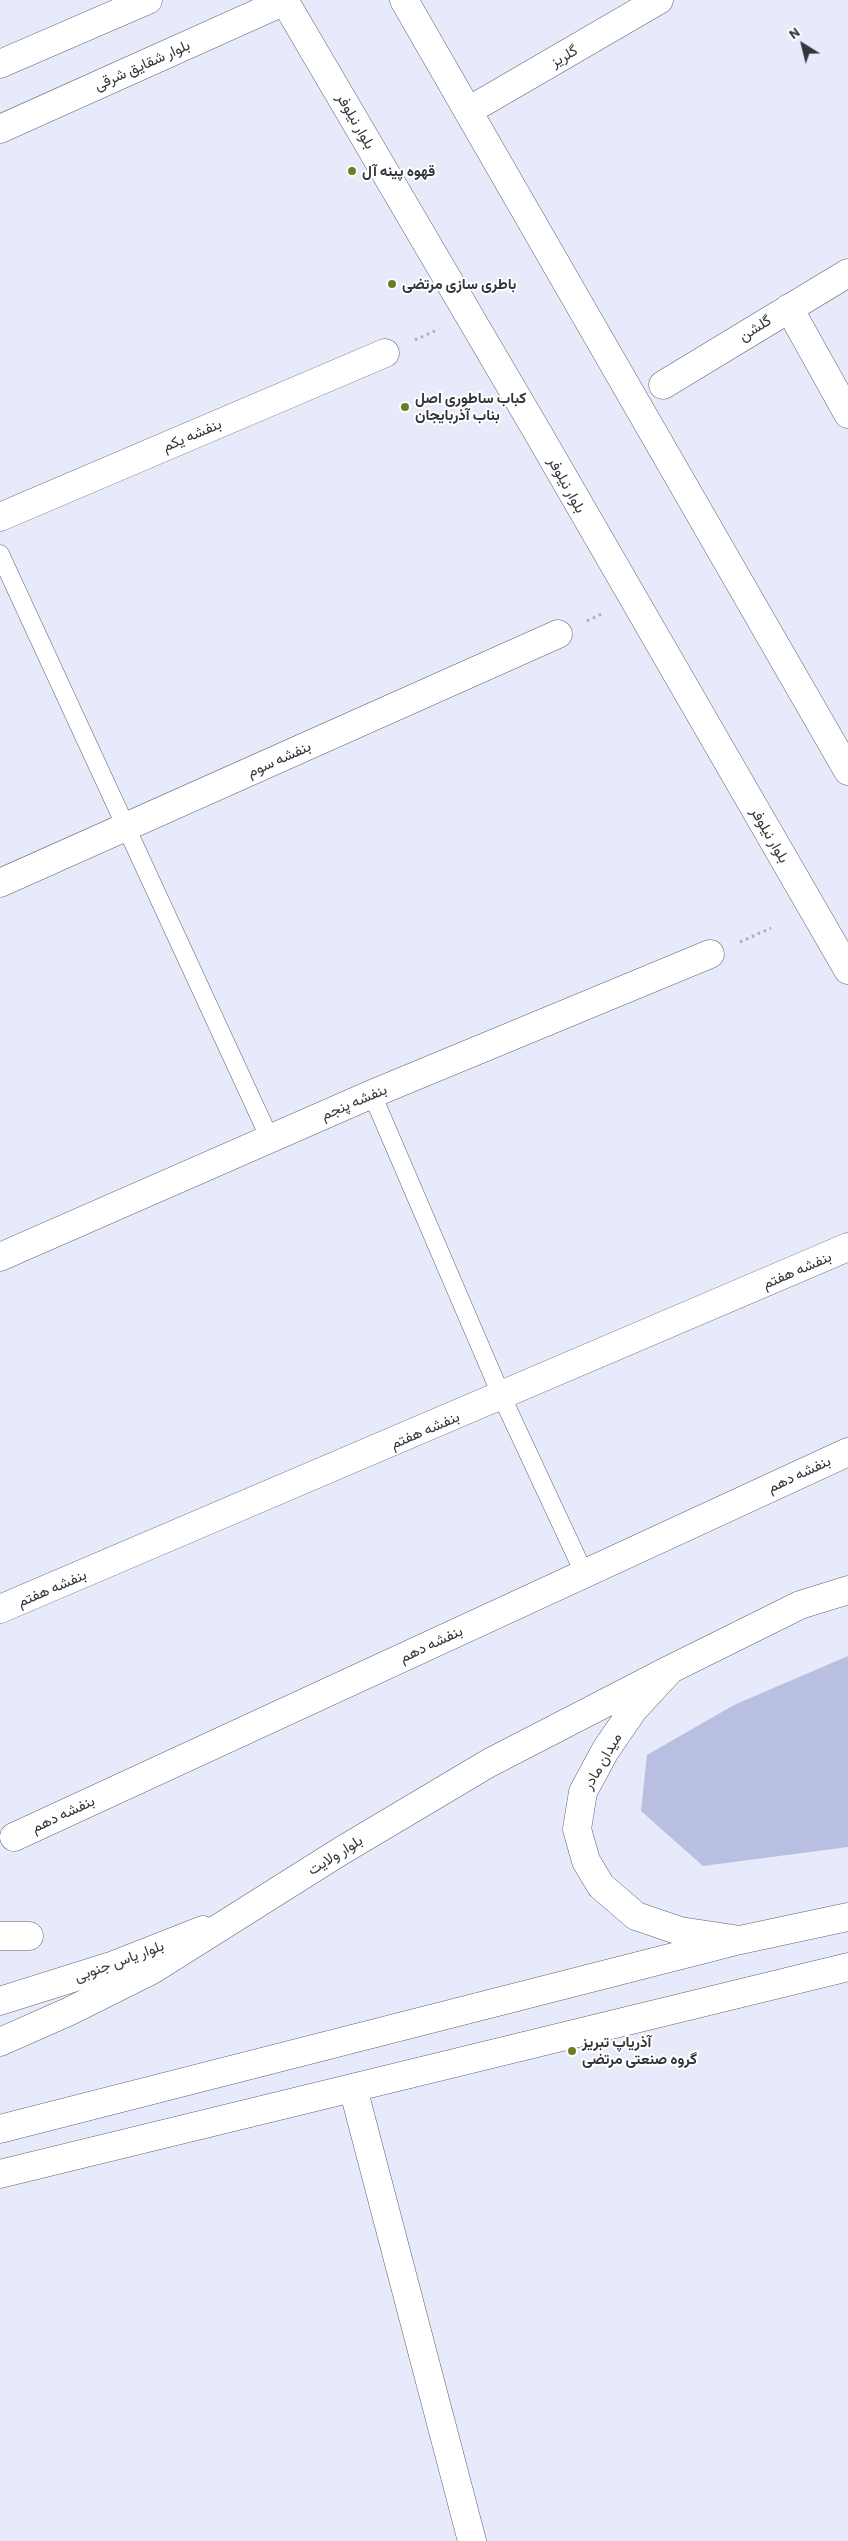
<!DOCTYPE html>
<meta charset="utf-8">
<style>
body{margin:0}
#map{position:relative;width:848px;height:2541px;overflow:hidden;background:#e7eafa;font-family:Barlow,sans-serif}
canvas{display:block}
.north{position:absolute;left:778px;top:20px;width:50px;height:50px;-webkit-text-stroke:4px #fff;paint-order:stroke;rotate:324deg;font-size:14px;font-weight:700;line-height:20px;text-align:center;color:#35363c}
.north::after{content:'';display:block;margin:auto;width:18px;height:22px;background:#35363c;clip-path:polygon(50% 0,100% 100%,50% 72%,0 100%)}
</style>
<div id="map">
<canvas width="848" height="2541"></canvas>
<div class="north">N</div>
</div>
<script>
const g = document.querySelector('canvas').getContext('2d');
g.lineJoin = 'round';
function paint(path, color) { g.fillStyle = color; g.fill(path, 'evenodd'); }
const poly = rows => new Path2D(rows.map(r => 'M' + r).join(''));
function stroke(path, color, width, dash) { g.strokeStyle = color; g.lineWidth = width; g.lineCap = dash ? 'butt' : 'round'; g.setLineDash(dash || []); g.stroke(path); }
function label(font, color, halo, rows, align = 'center') {
  g.font = font + ' Barlow,Vazirmatn,sans-serif'; g.lineWidth = 4; g.setLineDash([]); g.textBaseline = 'middle'; g.strokeStyle = halo; g.fillStyle = color; for (const [text, x, y, turn = 0] of rows) {
    g.save(); g.translate(x, y); g.rotate((+turn || 0) * Math.PI / 180); g.textAlign = isNaN(turn) ? turn : align; if (halo) g.strokeText(text, 0, 0); g.fillText(text, 0, 0); g.restore();
  }
}
paint(poly([
 [848,1656,848,1847,703,1866,641,1811,647,1755,734,1705]
]), '#b8bfe0');
const service = poly([
 [0,554,270,1139],
 [372,1094,502,1397,584,1573]
]);
const minor = poly([
 [468,111,659,0],
 [789,308,848,414],
 [663,385,848,273],
 [0,517,385,353],
 [0,883,558,634],
 [0,1257,372,1094,710,954],
 [0,1609,848,1247],
 [14,1837,848,1452],
 [0,1936,29,1936],
 [353,2088,472,2541]
]);
const tertiary = poly([
 [0,64,148,0],
 [0,129,285,1],
 [0,2001,114,1965,203,1930],
 [0,2174,848,1967]
]);
const secondary = poly([
 [284,0,538,433,848,970],
 [404,0,848,771]
]);
const primary = poly([
 [848,1590,800,1605,671,1669,633,1710,605,1751,583,1792,577,1829,586,1861,601,1886,636,1916,680,1931,740,1940,848,1917],
 [0,2042,70,2011,152,1970,341,1851,489,1763,671,1669],
 [0,2129,740,1940]
]);
stroke(service, '#606370', 19);
stroke(minor, '#606370', 29);
stroke(tertiary, '#606370', 29);
stroke(secondary, '#606370', 29);
stroke(primary, '#606370', 29);
stroke(poly([
 [415,340,439,329],
 [587,621,604,613],
 [740,942,771,928]
]), '#abadba', 3, [2.5, 4]);
stroke(service, '#fff', 18);
stroke(minor, '#fff', 28);
stroke(tertiary, '#fff', 28);
stroke(secondary, '#fff', 28);
stroke(primary, '#fff', 28);
for (const [x, y, r, color] of [
 [352,171,5,"#6e7924"],
 [392,284,5,"#6e7924"],
 [405,407,5,"#6e7924"],
 [572,2051,5,"#6e7924"]
]) { const dot = new Path2D(); dot.arc(x, y, r, 0, 2 * Math.PI); g.fillStyle = color; g.fill(dot); stroke(dot, '#fff', 2); }
label('15px', '#35363c', '#fff', [
 ["گلریز",564,56,-30],
 ["بلوار شقایق شرقی",142,65,-24],
 ["بلوار نیلوفر",356,121,60],
 ["گلشن",755,328,-32],
 ["بنفشه یکم",192,435,-23],
 ["بلوار نیلوفر",567,485,61],
 ["بنفشه سوم",279,759,-24],
 ["بلوار نیلوفر",770,835,60],
 ["بنفشه پنجم",354,1102,-23],
 ["بنفشه هفتم",797,1270,-23],
 ["بنفشه هفتم",425,1430,-23],
 ["بنفشه دهم",799,1474,-25],
 ["بنفشه هفتم",52,1588,-23],
 ["بنفشه دهم",431,1644,-25],
 ["میدان مادر",602,1761,-60],
 ["بنفشه دهم",63,1814,-25],
 ["بلوار ولایت",335,1855,-32],
 ["بلوار یاس جنوبی",119,1961,-20]
]);
label('bold 15px', '#35363c', '#fff', [
 ["قهوه پینه آل",362,171],
 ["باطری سازی مرتضی",402,284],
 ["کباب ساطوری اصل",415,398],
 ["بناب آذربایجان",415,415],
 ["آذریاپ تبریز",582,2042],
 ["گروه صنعتی مرتضی",582,2059]
], 'left');
</script>
